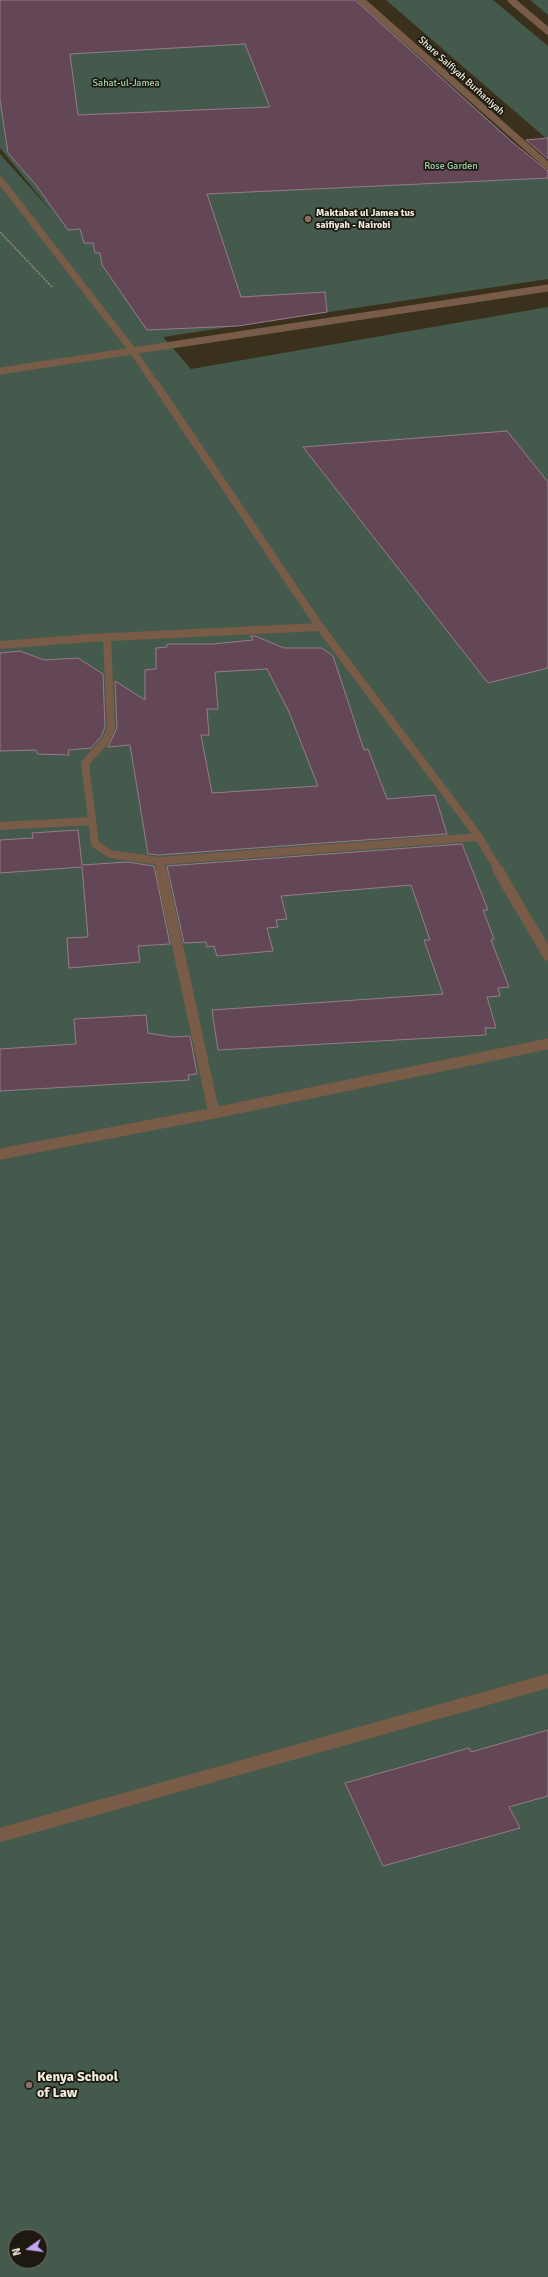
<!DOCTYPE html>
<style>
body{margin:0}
#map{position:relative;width:548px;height:2277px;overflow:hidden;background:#39311b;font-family:Signika,sans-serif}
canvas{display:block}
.north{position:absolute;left:8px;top:2229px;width:40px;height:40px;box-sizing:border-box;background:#1d1910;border:1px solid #726e63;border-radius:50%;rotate:256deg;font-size:11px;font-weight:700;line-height:16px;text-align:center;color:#f1eddf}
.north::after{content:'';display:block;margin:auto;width:14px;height:18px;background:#c7a6f0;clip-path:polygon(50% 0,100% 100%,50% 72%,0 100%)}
</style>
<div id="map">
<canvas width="548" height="2277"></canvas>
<div class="north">N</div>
</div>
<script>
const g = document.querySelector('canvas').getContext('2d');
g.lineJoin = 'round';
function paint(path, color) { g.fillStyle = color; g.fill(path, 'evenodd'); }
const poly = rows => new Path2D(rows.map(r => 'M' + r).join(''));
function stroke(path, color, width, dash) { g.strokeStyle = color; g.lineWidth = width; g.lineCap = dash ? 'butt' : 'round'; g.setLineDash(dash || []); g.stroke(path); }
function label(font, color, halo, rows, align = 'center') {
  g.font = font + ' Signika,sans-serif'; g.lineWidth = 3.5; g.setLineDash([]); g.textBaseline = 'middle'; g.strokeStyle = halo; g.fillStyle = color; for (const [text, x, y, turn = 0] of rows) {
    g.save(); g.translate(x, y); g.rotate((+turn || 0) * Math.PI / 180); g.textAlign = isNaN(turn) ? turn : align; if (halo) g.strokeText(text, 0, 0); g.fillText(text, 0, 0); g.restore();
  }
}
paint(poly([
 [0,0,357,0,548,174,548,279,163,337,191,369,548,307,548,2277,0,2277,0,154,53,213,0,148],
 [16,2237,40,2237,40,2261,16,2261],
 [386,0,493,0,548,46,548,140],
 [530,0,548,0,548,15]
]), '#445a4c');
const building = poly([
 [0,0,355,0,511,141,548,171,548,178,207,194,241,297,325,292,327,312,238,326,147,330,102,265,100,253,95,253,93,243,84,243,80,229,68,230,36,185,8,153,0,100,0,0],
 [245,44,270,107,78,115,70,54,245,44],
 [548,138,548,159,526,140,548,138],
 [507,431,548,482,548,668,488,683,303,447,507,431],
 [251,636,255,636,284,648,322,648,333,656,364,750,368,749,387,799,435,795,447,834,159,855,148,854,130,745,108,747,117,728,115,681,145,700,145,670,156,669,156,648,167,647,167,644,213,644,253,640,251,636],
 [267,669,289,712,318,786,212,793,201,735,209,735,207,709,218,709,215,672,267,669],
 [20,651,44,660,78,658,103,674,105,727,101,737,91,748,68,750,69,755,38,754,36,750,0,751,0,653,20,651],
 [78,830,82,865,127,862,154,866,170,944,138,946,140,962,69,968,67,938,88,937,82,867,0,873,0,840,33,838,32,833,78,830],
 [462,844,488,910,483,910,494,939,491,940,509,987,498,988,500,996,487,997,496,1028,485,1028,486,1035,218,1050,212,1010,443,994,424,940,430,940,411,885,281,896,287,919,276,920,278,927,267,928,273,951,217,956,214,946,207,947,206,942,184,943,167,866,462,844],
 [146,1015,148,1033,172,1037,190,1036,197,1074,188,1075,189,1080,0,1091,0,1049,76,1044,74,1019,146,1015],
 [548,1730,548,1796,509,1807,520,1828,383,1866,345,1783,469,1748,471,1752,548,1730]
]);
paint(building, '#634756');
stroke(building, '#977c89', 1);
stroke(poly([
 [0,232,52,287]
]), '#8b8572', 1.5, [2.5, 1]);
stroke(poly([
 [361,0,548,166],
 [511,0,548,31],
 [0,180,133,351,155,384],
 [0,371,548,288]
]), '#785c48', 7);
stroke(poly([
 [155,383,320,627,479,837,499,871],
 [107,637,111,728,106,740,85,763,95,844,110,854,159,861,479,837],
 [0,645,90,638,320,627],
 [0,826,92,821],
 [159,861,161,871]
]), '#785c48', 8);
stroke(poly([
 [161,870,214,1113],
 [498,870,548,955],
 [0,1154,214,1113,548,1044]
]), '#785c48', 11);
stroke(poly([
 [0,1835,548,1681]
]), '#785c48', 14);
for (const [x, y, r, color] of [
 [308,219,4,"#8d6e63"],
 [29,2085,4,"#8d6e63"]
]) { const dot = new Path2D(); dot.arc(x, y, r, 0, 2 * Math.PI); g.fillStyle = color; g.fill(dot); stroke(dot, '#1d1910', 1.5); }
label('10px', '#f1eddf', '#1d1910', [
 ["Share Saifiyah Burhaniyah",461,76,42]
]);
label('10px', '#9dd4b1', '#1d1910', [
 ["Sahat-ul-Jamea",126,83],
 ["Rose Garden",451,166]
]);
label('bold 10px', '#f1eddf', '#1d1910', [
 ["Maktabat ul Jamea tus",316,213],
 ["saifiyah - Nairobi",316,225]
], 'left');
label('bold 14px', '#f1eddf', '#1d1910', [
 ["Kenya School",37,2077],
 ["of Law",37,2093]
], 'left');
</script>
